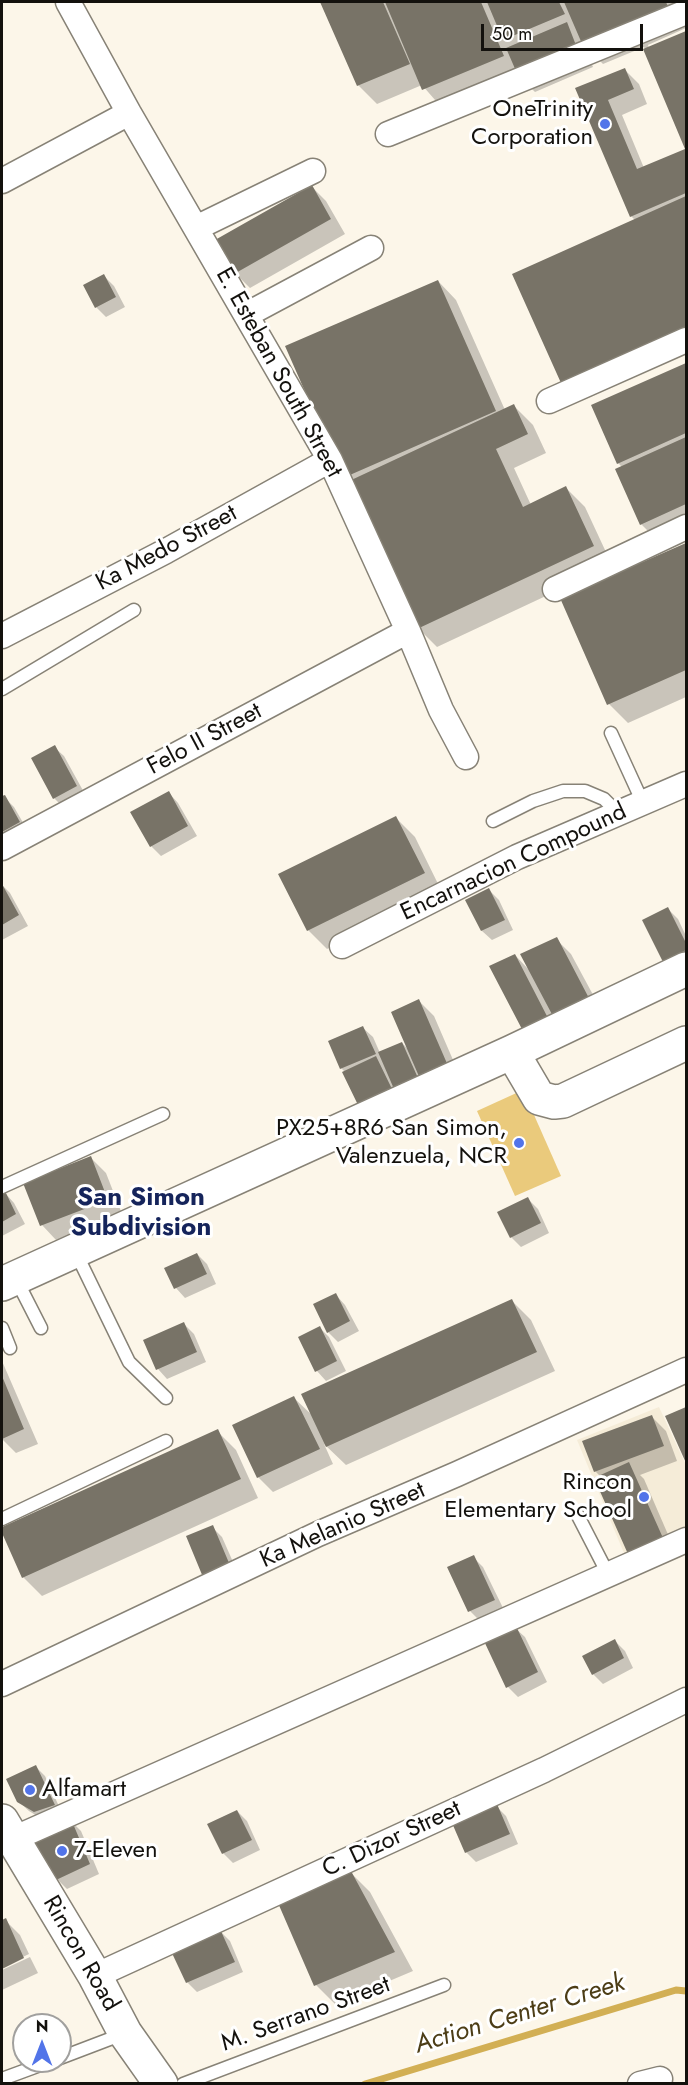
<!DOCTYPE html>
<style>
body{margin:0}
#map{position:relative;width:688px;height:2085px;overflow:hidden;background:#fcf6e9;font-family:Jost,sans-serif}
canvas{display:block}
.frame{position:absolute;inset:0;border:3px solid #13110d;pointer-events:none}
.north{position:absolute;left:12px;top:2013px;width:60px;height:60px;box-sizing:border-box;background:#fff;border:2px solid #a1a09e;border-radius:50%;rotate:0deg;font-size:16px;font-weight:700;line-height:24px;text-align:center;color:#13110d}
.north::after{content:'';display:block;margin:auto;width:21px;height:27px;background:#5274e9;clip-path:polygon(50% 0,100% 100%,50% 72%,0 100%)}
.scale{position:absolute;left:481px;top:24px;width:162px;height:27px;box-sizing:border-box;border:3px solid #13110d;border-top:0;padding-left:8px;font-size:18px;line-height:21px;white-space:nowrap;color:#13110d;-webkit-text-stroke:4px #fff;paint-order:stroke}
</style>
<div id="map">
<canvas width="688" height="2085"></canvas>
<div class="frame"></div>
<div class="north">N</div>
<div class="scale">50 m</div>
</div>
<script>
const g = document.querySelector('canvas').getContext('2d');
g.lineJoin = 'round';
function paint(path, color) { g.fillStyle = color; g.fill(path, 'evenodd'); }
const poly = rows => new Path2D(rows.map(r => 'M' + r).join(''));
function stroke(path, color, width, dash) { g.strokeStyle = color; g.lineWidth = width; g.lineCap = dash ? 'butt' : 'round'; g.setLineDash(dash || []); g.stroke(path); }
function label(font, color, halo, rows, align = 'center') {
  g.font = font + ' Jost,sans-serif'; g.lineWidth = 6; g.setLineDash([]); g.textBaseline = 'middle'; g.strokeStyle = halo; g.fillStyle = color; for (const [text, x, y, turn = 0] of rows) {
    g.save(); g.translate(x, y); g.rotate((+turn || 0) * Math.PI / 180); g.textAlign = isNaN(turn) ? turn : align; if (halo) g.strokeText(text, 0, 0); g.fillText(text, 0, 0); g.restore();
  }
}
paint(poly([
 [659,1407,686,1465,686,1529,626,1558,577,1440]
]), '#f5ecd8');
paint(poly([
 [523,1090,561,1176,515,1196,477,1111]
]), '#eaca7c');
paint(poly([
 [322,2,686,2,681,15,686,28,648,45,649,48,686,32,686,148,644,47,603,64,584,45,593,67,535,92,520,77,442,108,422,85,377,104,358,85],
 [624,69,639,84,647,104,622,115,644,168,686,150,686,354,581,401,562,382,636,221,631,216,577,89],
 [312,187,326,201,345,234,250,288,235,273],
 [104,276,114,286,125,307,106,317,96,307],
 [438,281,456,300,505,410,514,406,533,425,546,453,514,468,531,505,566,488,585,507,612,565,437,647,418,628,344,477],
 [686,364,686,531,660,543,641,524,622,467,618,463,593,405],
 [686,545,686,697,628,723,609,704,562,599],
 [54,747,64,756,86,796,64,808,54,798],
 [169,793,178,803,197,836,161,856,151,846],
 [4,797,14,807,29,833,2,847,2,798],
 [396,818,415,837,442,892,327,949,308,930],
 [2,885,10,893,28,926,2,940],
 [489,890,499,900,513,930,492,940,482,931],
 [668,909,678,919,686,936,686,965,665,961],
 [556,939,571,954,605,1017,540,1047,515,955,530,971],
 [419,1001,434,1016,463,1083,400,1100,345,1072,341,1068,363,1028,373,1037,380,1053,402,1043,410,1051],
 [91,1158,106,1173,122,1214,56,1240,42,1225],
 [5,1193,14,1203,25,1224,2,1236,2,1195],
 [528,1199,538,1209,549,1233,521,1247,511,1237],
 [197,1254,207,1264,216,1284,185,1298,176,1288],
 [336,1295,345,1305,359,1331,338,1342,328,1332],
 [512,1301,531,1320,555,1371,346,1465,324,1444,333,1464,273,1492,258,1477,294,1398,313,1416],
 [184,1324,194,1334,206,1362,167,1379,158,1369],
 [320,1328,329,1337,346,1371,326,1381,317,1371],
 [2,1361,38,1444,16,1453,2,1439],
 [686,1409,686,1459,667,1417],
 [652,1417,666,1431,677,1461,640,1475,644,1479,676,1553,595,1471],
 [217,1431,236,1450,258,1498,42,1596,23,1577,2,1528],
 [212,1527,222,1537,241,1580,216,1591],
 [473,1557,483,1567,504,1610,480,1621,470,1611,449,1568],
 [515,1628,525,1637,547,1682,518,1697,508,1687],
 [615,1641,625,1651,633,1668,603,1684,593,1674],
 [35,1766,45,1776,63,1815,45,1821,29,1811,18,1801],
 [496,1806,506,1816,518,1844,476,1862,466,1852],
 [237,1811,247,1821,260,1850,233,1863,223,1853],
 [71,1821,81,1831,99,1874,67,1889,57,1879],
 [351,1873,370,1892,413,1971,335,2004,316,1985],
 [5,1920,20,1935,29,1954,2,1967,2,1922],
 [220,1931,230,1941,243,1972,197,1992,187,1982],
 [30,1957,38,1973,2,1990,2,1970]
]), '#0003');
stroke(poly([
 [365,2084,676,1990,686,1991]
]), '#d2af54', 7);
paint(poly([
 [320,2,383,2,410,64,357,86],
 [385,2,481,2,504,56,422,90],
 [487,2,559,2,565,14,503,40],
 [564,2,666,2,669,9,583,46],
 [567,22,579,53,519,78,506,48],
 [686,31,686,193,630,217,575,88,625,68,634,89,608,100,637,169,685,149,643,49],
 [312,185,331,219,234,274,215,240],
 [686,196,686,327,561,383,512,274],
 [104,274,116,297,95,308,83,285],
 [438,280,496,411,343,478,285,346],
 [686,363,686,433,617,464,591,405],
 [514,404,528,434,496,449,523,507,566,486,594,546,417,629,347,482],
 [686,437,686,504,640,525,615,469],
 [686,543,686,670,607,705,560,598],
 [55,745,77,786,53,799,31,758],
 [169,791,188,826,150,847,130,812],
 [5,795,20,822,2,832,2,796],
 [396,816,425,873,307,931,278,874],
 [2,884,19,915,2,925],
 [489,888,505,920,481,931,465,900],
 [668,907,686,943,686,950,663,962,642,920],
 [557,937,591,1002,555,1020,520,954],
 [515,954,549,1020,524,1033,489,966],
 [419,999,449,1068,421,1081,391,1012],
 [363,1026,376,1054,340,1069,328,1041],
 [402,1042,418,1078,394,1089,378,1052],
 [376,1056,392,1089,358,1105,342,1072],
 [91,1156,108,1200,40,1226,23,1183],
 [5,1191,16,1214,2,1222,2,1193],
 [528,1197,541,1223,510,1238,497,1212],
 [197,1253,207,1274,174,1289,164,1268],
 [336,1293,350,1321,327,1333,313,1304],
 [512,1299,537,1352,326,1447,301,1394],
 [184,1322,197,1352,156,1370,143,1340],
 [320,1326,337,1361,315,1372,298,1337],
 [2,1376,24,1429,2,1439],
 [294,1396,320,1449,257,1478,232,1425],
 [686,1407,686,1463,665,1416],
 [652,1415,664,1446,594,1472,582,1441],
 [218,1429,241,1479,22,1578,2,1533,2,1527],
 [629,1462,663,1538,628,1554,594,1478],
 [213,1525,232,1570,205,1582,186,1536],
 [474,1555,495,1600,468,1612,447,1567],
 [516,1626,538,1672,506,1688,484,1641],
 [615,1639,624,1658,592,1675,582,1656],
 [36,1765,55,1805,34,1812,17,1802,6,1779],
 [497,1804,510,1834,465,1853,452,1823],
 [237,1810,252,1840,222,1854,207,1824],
 [71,1819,90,1864,56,1880,32,1838],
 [351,1871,395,1952,314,1986,278,1903],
 [6,1918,24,1958,2,1969,2,1920],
 [220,1929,235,1962,186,1983,171,1951]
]), '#787367');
const lane = poly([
 [2,689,134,610],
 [611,733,643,803],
 [493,821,533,801,563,791,585,791,604,799,618,813],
 [2,1187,163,1114],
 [76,1253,129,1362,166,1398],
 [16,1279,41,1328],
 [2,1328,10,1348],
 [576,1512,608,1574],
 [2,1519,166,1441],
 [60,2058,123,2034],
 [2,2079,51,2061],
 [183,2084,444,1985]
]);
const street = poly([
 [68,2,129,113,330,460,408,631,441,710,466,757],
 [388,134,686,12],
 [2,181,129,113],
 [196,228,313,171],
 [246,315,371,248],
 [549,401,686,340],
 [555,589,686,527],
 [2,636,166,551,330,460],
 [2,848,408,631],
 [342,946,517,857,686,784],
 [2,1684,318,1534,457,1474,686,1370],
 [13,1839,686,1540],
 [95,1976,544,1770,686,1700],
 [640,2084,660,2079]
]);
const secondary = poly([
 [512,1052,539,1098,554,1102,563,1101,686,1043],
 [2,1284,512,1052,686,969],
 [2,1821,95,1976,125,2033,161,2084]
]);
stroke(lane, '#878276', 15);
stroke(street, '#878276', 27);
stroke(secondary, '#878276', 36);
stroke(lane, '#fff', 12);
stroke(street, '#fff', 24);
stroke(secondary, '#fff', 33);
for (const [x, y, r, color] of [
 [605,124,6,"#5274e9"],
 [519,1143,6,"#5274e9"],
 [644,1497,6,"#5274e9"],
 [30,1790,6,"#5274e9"],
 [62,1851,6,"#5274e9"]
]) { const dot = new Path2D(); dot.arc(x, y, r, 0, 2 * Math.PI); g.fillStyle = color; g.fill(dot); stroke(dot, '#fff', 2); }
label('24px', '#13110d', '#fff', [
 ["OneTrinity",593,110],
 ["Corporation",593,138],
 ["PX25+8R6 San Simon,",507,1129],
 ["Valenzuela, NCR",507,1157],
 ["Rincon",632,1483],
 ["Elementary School",632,1511],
 ["Alfamart",42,1790,"left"],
 ["7-Eleven",74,1851,"left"]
], 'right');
label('24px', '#13110d', '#fff', [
 ["E. Esteban South Street",278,373,61],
 ["Ka Medo Street",167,549,-28],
 ["Felo II Street",205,740,-28],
 ["Encarnacion Compound",514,863,-25],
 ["Ka Melanio Street",343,1526,-24],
 ["C. Dizor Street",392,1840,-25],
 ["Rincon Road",80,1954,60],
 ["M. Serrano Street",306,2015,-20]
]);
label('bold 26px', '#15245b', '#fff', [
 ["San Simon",141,1199],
 ["Subdivision",141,1229]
]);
label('italic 26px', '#4c3d16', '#fff', [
 ["Action Center Creek",520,2015,-17]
]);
</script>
